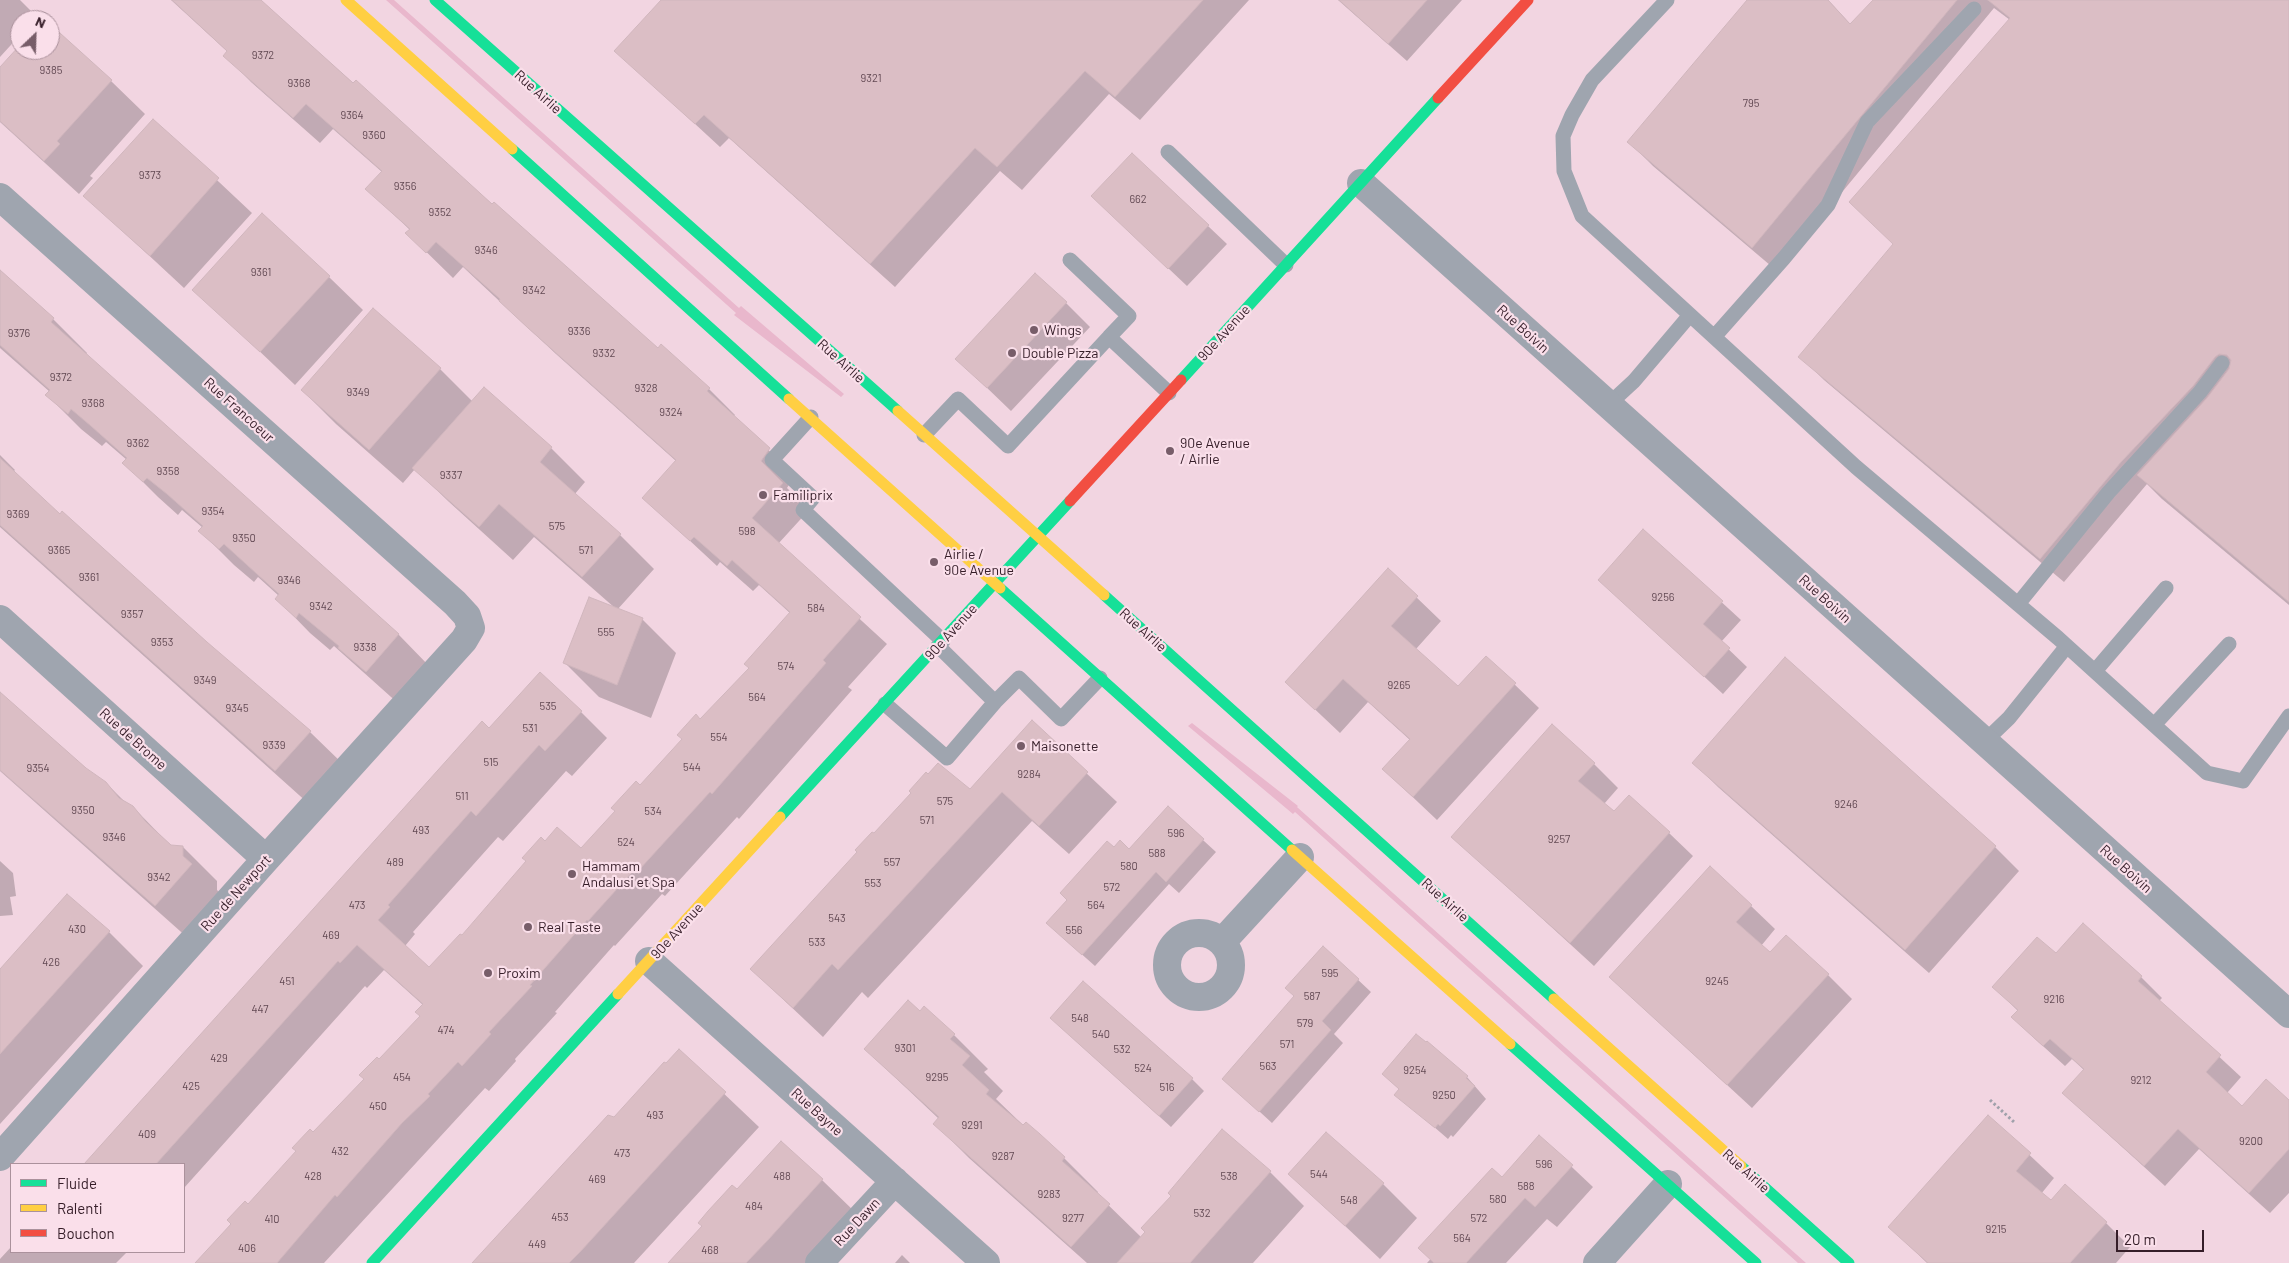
<!DOCTYPE html>
<style>
body{margin:0}
#map{position:relative;width:2289px;height:1263px;overflow:hidden;background:#f2d5e1;font-family:Barlow,sans-serif}
canvas{display:block}
.legend{position:absolute;left:10px;top:1163px;width:175px;height:90px;box-sizing:border-box;background:#fadfea;border:1px solid #ab919c;margin:0;padding:6px 9px;list-style:none;font-size:15px;color:#351d28}
.legend li{display:flex;align-items:center;gap:10px;height:25px}
.legend b{width:25px;border:1px solid #ab919c}
.north{position:absolute;left:10px;top:10px;width:50px;height:50px;box-sizing:border-box;background:#fadfea;border:1px solid #ab919c;border-radius:50%;rotate:24deg;font-size:14px;font-weight:700;line-height:20px;text-align:center;color:#351d28}
.north::after{content:'';display:block;margin:auto;width:18px;height:22px;background:#775d69;clip-path:polygon(50% 0,100% 100%,50% 72%,0 100%)}
.scale{position:absolute;left:2116px;top:1230px;width:88px;height:22px;box-sizing:border-box;border:2px solid #351d28;border-top:0;padding-left:6px;font-size:15px;line-height:18px;white-space:nowrap;color:#351d28;-webkit-text-stroke:4px #fadfea;paint-order:stroke}
</style>
<div id="map">
<canvas width="2289" height="1263"></canvas>
<ul class="legend">
<li><b style="height:6px;background:#16e098"></b>Fluide</li>
<li><b style="height:6px;background:#ffcf43"></b>Ralenti</li>
<li><b style="height:6px;background:#f24e42"></b>Bouchon</li>
</ul>
<div class="north">N</div>
<div class="scale">20 m</div>
</div>
<script>
const g = document.querySelector('canvas').getContext('2d');
g.lineJoin = 'round';
function paint(path, color) { g.fillStyle = color; g.fill(path, 'evenodd'); }
const poly = rows => new Path2D(rows.map(r => 'M' + r).join(''));
function stroke(path, color, width, dash) { g.strokeStyle = color; g.lineWidth = width; g.lineCap = dash ? 'butt' : 'round'; g.setLineDash(dash || []); g.stroke(path); }
function label(font, color, halo, rows, align = 'center') {
  g.font = font + ' Barlow,sans-serif'; g.lineWidth = 4.5; g.setLineDash([]); g.textBaseline = 'middle'; g.strokeStyle = halo; g.fillStyle = color; for (const [text, x, y, turn = 0] of rows) {
    g.save(); g.translate(x, y); g.rotate((+turn || 0) * Math.PI / 180); g.textAlign = isNaN(turn) ? turn : align; if (halo) g.strokeText(text, 0, 0); g.fillText(text, 0, 0); g.restore();
  }
}
paint(poly([
 [386,0,394,0,739,308,741,306,844,394,841,397,734,315,736,313],
 [1192,723,1298,806,1297,807,1806,1263,1798,1263,1295,812,1293,814,1188,726]
]), '#e9b7cc');
paint(poly([
 [0,0,20,0,36,16,33,20,20,20,20,35,0,57],
 [171,0,258,0,658,349,709,389,735,415,733,417,795,475,787,488,809,510,778,544,887,644,848,687,852,690,739,819,737,817,665,896,662,894,615,946,614,945,555,1012,557,1013,515,1059,516,1061,489,1091,485,1088,324,1263,196,1263,421,1017,423,1005,384,970,367,988,365,986,184,1188,184,1164,86,1164,482,722,489,729,581,712,607,738,572,776,566,771,503,841,498,837,413,932,415,934,405,946,429,969,462,937,545,843,581,850,750,668,791,614,759,585,753,591,720,562,717,566,644,498,676,461,556,354,463,267,453,278,407,233,410,230,367,189,382,172,333,129,320,143,251,82,225,55,228,52],
 [662,0,1249,0,1140,120,1109,94,1022,190,1000,171,895,287,729,138,720,147,616,51],
 [1338,0,1462,0,1407,61],
 [1749,0,1828,0,1851,25,1875,0,2289,0,2289,605,2162,499,2147,484,2064,582,1824,380,1800,356,1894,244,2010,20,1994,8,1777,271,1653,166,1629,142],
 [50,25,111,81,145,114,90,176,93,178,79,194,0,122,0,69,20,47,20,50,50,50],
 [153,120,252,213,184,288,85,196],
 [1132,154,1227,244,1187,286,1111,214],
 [0,271,53,319,87,353,86,355,399,635,432,669,400,705,334,646,330,650,310,633,277,599,279,596,258,577,254,582,234,565,200,531,203,528,182,510,178,515,158,497,124,463,127,460,106,442,102,446,81,429,47,395,50,392,0,348],
 [329,277,363,310,295,385,194,289],
 [1066,303,1090,327,1011,411,957,359],
 [373,310,440,369,473,402,551,448,585,482,574,495,620,535,654,569,617,610,642,619,676,653,651,718,599,697,565,663,615,608,534,537,513,560,448,501,415,469,403,483,336,424,302,390],
 [0,455,15,470,13,472,60,515,310,732,344,765,309,804,0,527],
 [1643,530,1741,620,1721,642,1747,667,1723,694,1600,580],
 [1388,570,1441,621,1416,649,1458,688,1486,657,1539,708,1437,820,1383,769,1410,740,1368,702,1340,733,1286,682],
 [0,693,85,769,106,783,125,802,133,807,171,846,183,847,217,881,217,890,225,898,189,939,0,771],
 [1032,722,1117,802,1069,854,1032,821,868,998,862,992,823,1037,751,969,875,835,970,790],
 [1694,763,1995,847,2019,871,1929,973,1718,787],
 [1594,764,1618,788,1604,804,1614,813,1669,833,1693,856,1594,966,1453,837],
 [1168,808,1216,852,1179,893,1169,884,1095,966,1060,935,1068,900,1114,849,1130,850],
 [0,861,13,873,16,896,10,897,13,915,0,916],
 [67,896,109,932,143,966,0,1124,0,971],
 [1751,906,1775,929,1761,946,1770,954,1828,975,1852,999,1752,1108,1610,977],
 [1324,948,1371,992,1334,1034,1343,1043,1272,1123,1224,1079,1296,997],
 [2056,955,2141,977,2162,998,2159,1001,2241,1077,2227,1093,2242,1107,2289,1102,2289,1193,2270,1213,2199,1149,2165,1186,2063,1093,2084,1070,2072,1059,2065,1066,2034,1038,2013,1017,2018,1011,1994,987],
 [920,1012,954,1035,988,1069,984,1072,1003,1091,996,1099,1024,1126,1039,1135,1064,1158,1098,1192,1097,1194,1141,1237,1146,1232,1270,1172,1304,1206,1253,1263,1087,1263,969,1158,935,1124,939,1119,865,1049],
 [1064,1030,1192,1079,1204,1091,1171,1127],
 [679,1051,759,1127,634,1263,473,1263],
 [1383,1074,1467,1077,1486,1099,1453,1137,1451,1135,1448,1139,1396,1094,1400,1090],
 [1989,1117,2054,1178,2041,1194,2051,1202,2106,1223,2130,1247,2116,1263,1927,1263,1890,1227],
 [1326,1133,1383,1184,1417,1218,1380,1259,1290,1174],
 [1539,1136,1593,1187,1557,1227,1547,1219,1506,1263,1427,1263],
 [822,1180,856,1213,811,1263,670,1263,737,1191],
 [11,1247,11,1252,127,1252,116,1263,0,1263,0,1259],
 [902,1255,910,1263,895,1263]
]), '#0003');
const building = poly([
 [172,0,261,0,353,83,356,80,492,204,494,202,658,348,661,344,710,388,707,391,770,448,761,461,783,483,752,518,861,617,823,660,826,663,712,794,710,792,638,871,635,869,588,921,587,920,530,985,532,986,489,1032,491,1034,462,1066,458,1062,428,1094,430,1096,402,1123,337,1197,335,1195,277,1263,195,1263,231,1224,227,1220,245,1201,248,1204,296,1151,292,1148,310,1129,313,1132,364,1079,359,1075,377,1057,379,1059,420,1016,415,1012,423,1004,357,945,340,963,338,961,156,1164,84,1164,482,721,489,728,540,672,582,711,545,751,539,745,476,816,471,811,388,905,390,907,378,920,429,967,460,934,462,935,526,861,522,858,541,837,545,841,557,827,581,848,615,811,611,808,636,781,640,785,682,739,677,735,696,714,700,719,749,668,744,664,790,612,732,560,727,566,694,537,690,541,642,498,676,460,528,328,499,301,500,299,436,242,426,253,405,233,410,229,365,189,382,171,306,104,293,118,223,56,227,51,172,0],
 [661,0,1203,0,1115,97,1085,71,997,167,975,148,870,264,704,115,695,124,614,51,661,0],
 [1339,0,1427,0,1388,44,1339,0],
 [1747,0,1828,0,1850,24,1873,0,1957,0,1752,248,1627,142,1747,0],
 [1988,0,2289,0,2289,602,2137,475,2207,398,2229,369,2231,360,2227,355,2219,354,2215,357,2193,386,2121,462,2040,559,1798,357,1893,244,1849,202,2010,18,1988,0],
 [50,24,112,80,57,141,60,144,44,161,0,121,0,67,20,45,20,50,50,50,50,24],
 [153,119,219,178,150,256,83,196,153,119],
 [1132,153,1209,225,1168,269,1091,196,1132,153],
 [262,213,330,276,260,352,192,290,262,213],
 [0,270,54,318,51,322,399,634,366,672,338,648,339,646,299,613,296,618,275,599,279,594,224,544,219,549,198,531,203,526,167,494,147,478,143,482,122,463,127,458,91,426,71,409,68,414,45,395,50,390,0,345,0,270],
 [1035,273,1067,302,987,388,955,359,1035,273],
 [373,308,441,368,369,450,301,390,373,308],
 [484,387,552,447,540,462,621,534,582,577,499,504,479,527,412,468,484,387],
 [0,458,60,514,62,511,207,642,311,731,275,771,0,525,0,458],
 [1643,529,1723,601,1703,624,1730,648,1704,677,1598,580,1643,529],
 [1388,568,1418,596,1391,626,1458,686,1486,656,1516,683,1413,797,1382,769,1410,739,1343,679,1315,710,1285,682,1388,568],
 [589,597,643,618,617,685,563,663,589,597],
 [1785,657,1996,846,1905,950,1692,763,1785,657],
 [0,692,86,768,106,782,119,798,133,806,146,822,171,845,183,846,183,856,192,864,155,906,0,770,0,692],
 [1032,720,1088,772,1039,826,1002,792,838,970,832,964,793,1008,750,969,857,852,855,850,872,832,874,833,911,793,909,791,926,772,928,774,938,763,970,789,1032,720],
 [1552,724,1595,763,1578,781,1614,811,1629,795,1670,832,1570,943,1451,837,1552,724],
 [1168,806,1204,839,1166,882,1156,872,1082,955,1046,923,1067,900,1060,893,1107,841,1114,847,1120,840,1129,849,1168,806],
 [1710,866,1752,905,1736,922,1770,952,1786,935,1829,974,1727,1085,1609,977,1710,866],
 [67,894,110,931,0,1054,0,969,67,894],
 [2083,923,2142,976,2138,981,2221,1055,2206,1072,2242,1106,2266,1079,2289,1100,2289,1149,2249,1193,2178,1129,2144,1166,2062,1093,2084,1069,2050,1039,2043,1046,2011,1017,2018,1010,1992,987,2037,937,2056,953,2083,923],
 [1323,946,1359,979,1322,1021,1331,1030,1259,1112,1222,1079,1294,996,1285,988,1323,946],
 [1083,981,1193,1078,1159,1116,1050,1018,1083,981],
 [908,1000,920,1011,924,1006,955,1034,950,1039,970,1056,962,1065,989,1090,986,1094,1023,1125,1026,1122,1040,1134,1065,1157,1062,1161,1110,1204,1071,1247,933,1124,939,1117,864,1049,908,1000],
 [1416,1034,1426,1042,1427,1041,1468,1076,1466,1078,1475,1086,1440,1126,1438,1124,1435,1128,1394,1095,1399,1089,1382,1074,1416,1034],
 [679,1049,726,1092,580,1252,569,1263,472,1263,608,1115,614,1117,664,1062,666,1063,679,1049],
 [1988,1115,2031,1153,2016,1171,2051,1200,2065,1184,2107,1222,2070,1263,1928,1263,1888,1227,1988,1115],
 [1222,1129,1271,1171,1190,1263,1117,1263,1145,1232,1141,1228,1171,1196,1168,1193,1222,1129],
 [1326,1132,1384,1183,1345,1226,1288,1174,1326,1132],
 [1539,1135,1573,1165,1535,1207,1525,1198,1466,1263,1434,1263,1418,1248,1492,1168,1502,1177,1539,1135],
 [781,1141,823,1179,768,1240,746,1263,668,1263,702,1226,698,1223,708,1211,732,1185,737,1189,781,1141]
]);
paint(building, '#dbbec5');
stroke(building, '#d0b6bd', 1);
stroke(poly([
 [1990,1100,2014,1122]
]), '#a0a1ab', 3, [2.5, 2.5]);
stroke(poly([
 [1667,0,1592,80,1572,115,1563,136,1564,171,1582,216,1856,467,2058,638,2207,773,2243,781,2289,716],
 [1168,152,1286,265],
 [1070,260,1129,316,1109,337,1169,393],
 [1714,337,1784,258,1828,205,1867,122,1974,9],
 [1608,405,1634,381,1690,315],
 [811,417,772,460,813,498,803,510,943,641],
 [924,435,958,399,1008,446,1109,337],
 [2018,604,2108,493,2200,392,2222,363],
 [938,646,995,702,1019,678,1061,719,1100,678],
 [2095,671,2166,588],
 [885,704,947,758,995,702],
 [2154,725,2229,644],
 [1984,742,2009,718,2067,646]
]), '#9fa5af', 15);
stroke(poly([
 [1361,183,2289,1014],
 [0,197,455,603,467,616,471,628,464,640,266,859,0,1157],
 [0,619,266,859],
 '1167 965a32 32 0 1 1 64 0a32 32 0 1 1-64 0Z',
 [1222,942,1300,857],
 [649,961,986,1263],
 [819,1263,895,1181],
 [1597,1263,1668,1184]
]), '#9fa5af', 28);
stroke(poly([
 [435,0,898,411],
 [512,149,789,399],
 [1181,380,1438,98],
 [1000,588,1292,850],
 [1104,595,1554,999],
 [780,817,1070,501],
 [1510,1044,1756,1263],
 [1741,1166,1849,1263],
 [372,1263,618,994]
]), '#16e098', 11);
stroke(poly([
 [346,0,512,149],
 [789,399,1000,588],
 [898,411,1104,595],
 [1292,850,1510,1044],
 [618,994,780,817],
 [1554,999,1741,1166]
]), '#ffcf43', 11);
stroke(poly([
 [1438,98,1528,0],
 [1070,501,1181,380]
]), '#f24e42', 11);
for (const [x, y, r, color] of [
 [1034,330,5,"#775d69"],
 [1012,353,5,"#775d69"],
 [1170,451,5,"#775d69"],
 [763,495,5,"#775d69"],
 [934,562,5,"#775d69"],
 [1021,746,5,"#775d69"],
 [572,874,5,"#775d69"],
 [528,927,5,"#775d69"],
 [488,973,5,"#775d69"]
]) { const dot = new Path2D(); dot.arc(x, y, r, 0, 2 * Math.PI); g.fillStyle = color; g.fill(dot); stroke(dot, '#fadfea', 2); }
label('11px', '#624953', null, [
 ["9372",263,55],
 ["9385",51,70],
 ["9321",871,78],
 ["9368",299,83],
 ["795",1751,103],
 ["9364",352,115],
 ["9360",374,135],
 ["9373",150,175],
 ["9356",405,186],
 ["662",1138,199],
 ["9352",440,212],
 ["9346",486,250],
 ["9361",261,272],
 ["9342",534,290],
 ["9336",579,331],
 ["9376",19,333],
 ["9332",604,353],
 ["9372",61,377],
 ["9328",646,388],
 ["9349",358,392],
 ["9368",93,403],
 ["9324",671,412],
 ["9362",138,443],
 ["9358",168,471],
 ["9337",451,475],
 ["9354",213,511],
 ["9369",18,514],
 ["575",557,526],
 ["598",747,531],
 ["9350",244,538],
 ["9365",59,550],
 ["571",586,550],
 ["9361",89,577],
 ["9346",289,580],
 ["9256",1663,597],
 ["9342",321,606],
 ["584",816,608],
 ["9357",132,614],
 ["555",606,632],
 ["9353",162,642],
 ["9338",365,647],
 ["574",786,666],
 ["9349",205,680],
 ["9265",1399,685],
 ["564",757,697],
 ["535",548,706],
 ["9345",237,708],
 ["531",530,728],
 ["554",719,737],
 ["9339",274,745],
 ["515",491,762],
 ["544",692,767],
 ["9354",38,768],
 ["9284",1029,774],
 ["511",462,796],
 ["575",945,801],
 ["9246",1846,804],
 ["9350",83,810],
 ["534",653,811],
 ["571",927,820],
 ["493",421,830],
 ["596",1176,833],
 ["9346",114,837],
 ["9257",1559,839],
 ["524",626,842],
 ["588",1157,853],
 ["489",395,862],
 ["557",892,862],
 ["580",1129,866],
 ["9342",159,877],
 ["553",873,883],
 ["572",1112,887],
 ["473",357,905],
 ["564",1096,905],
 ["543",837,918],
 ["430",77,929],
 ["556",1074,930],
 ["469",331,935],
 ["533",817,942],
 ["426",51,962],
 ["595",1330,973],
 ["451",287,981],
 ["9245",1717,981],
 ["587",1312,996],
 ["9216",2054,999],
 ["447",260,1009],
 ["548",1080,1018],
 ["579",1305,1023],
 ["474",446,1030],
 ["540",1101,1034],
 ["571",1287,1044],
 ["9301",905,1048],
 ["532",1122,1049],
 ["429",219,1058],
 ["563",1268,1066],
 ["524",1143,1068],
 ["9254",1415,1070],
 ["454",402,1077],
 ["9295",937,1077],
 ["9212",2141,1080],
 ["425",191,1086],
 ["516",1167,1087],
 ["9250",1444,1095],
 ["450",378,1106],
 ["493",655,1115],
 ["9291",972,1125],
 ["409",147,1134],
 ["9200",2251,1141],
 ["432",340,1151],
 ["473",622,1153],
 ["9287",1003,1156],
 ["596",1544,1164],
 ["544",1319,1174],
 ["428",313,1176],
 ["488",782,1176],
 ["538",1229,1176],
 ["469",597,1179],
 ["588",1526,1186],
 ["9283",1049,1194],
 ["580",1498,1199],
 ["548",1349,1200],
 ["484",754,1206],
 ["532",1202,1213],
 ["453",560,1217],
 ["9277",1073,1218],
 ["572",1479,1218],
 ["410",272,1219],
 ["9215",1996,1229],
 ["564",1462,1238],
 ["449",537,1244],
 ["406",247,1248],
 ["468",710,1250]
]);
label('14px', '#351d28', '#fadfea', [
 ["Rue Airlie",538,92,42],
 ["Rue Boivin",1523,329,42],
 ["90e Avenue",1224,333,-48],
 ["Rue Airlie",841,361,42],
 ["Rue Francoeur",239,410,42],
 ["Rue Boivin",1825,599,42],
 ["Rue Airlie",1143,630,42],
 ["90e Avenue",951,632,-48],
 ["Rue de Brome",133,739,42],
 ["Rue Boivin",2126,869,42],
 ["Rue de Newport",236,893,-48],
 ["Rue Airlie",1445,900,42],
 ["90e Avenue",677,931,-48],
 ["Rue Bayne",817,1112,42],
 ["Rue Airlie",1746,1171,42],
 ["Rue Dawn",857,1222,-47]
]);
label('14px', '#351d28', '#fadfea', [
 ["Wings",1044,330],
 ["Double Pizza",1022,353],
 ["90e Avenue",1180,443],
 ["/ Airlie",1180,459],
 ["Familiprix",773,495],
 ["Airlie /",944,554],
 ["90e Avenue",944,570],
 ["Maisonette",1031,746],
 ["Hammam",582,866],
 ["Andalusi et Spa",582,882],
 ["Real Taste",538,927],
 ["Proxim",498,973]
], 'left');
</script>
